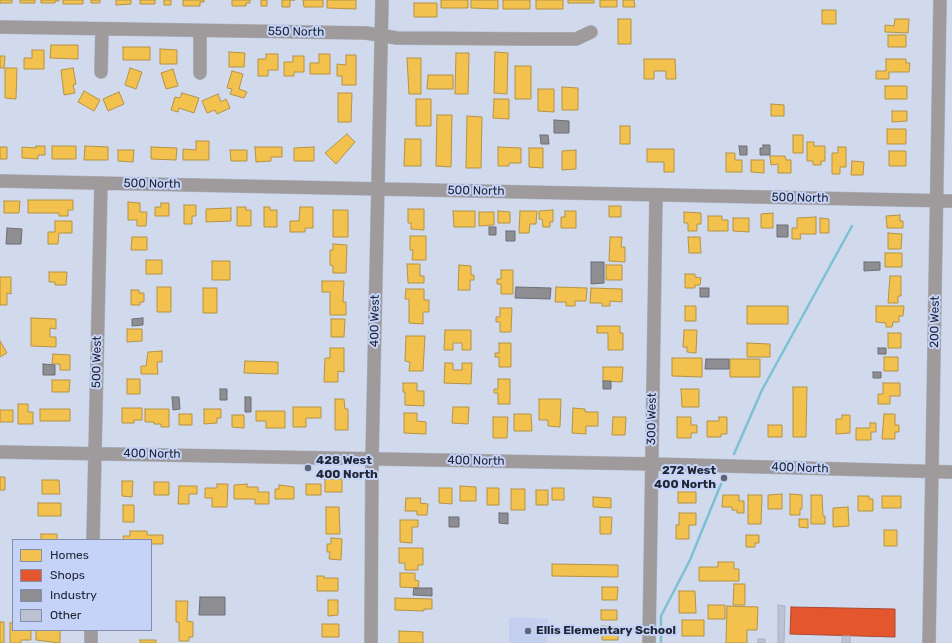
<!DOCTYPE html>
<style>
body{margin:0}
#map{position:relative;width:952px;height:643px;overflow:hidden;background:#d1d9ed;font-family:Rubik,sans-serif}
canvas{display:block}
.legend{position:absolute;left:12px;top:539px;width:140px;height:92px;box-sizing:border-box;background:#c6d3f8;border:1px solid #848eaa;margin:0;padding:5px 7px;list-style:none;font-size:12px;color:#222735}
.legend li{display:flex;align-items:center;gap:8px;height:20px}
.legend b{width:20px;border:1px solid #848eaa}
</style>
<div id="map">
<canvas width="952" height="643"></canvas>
<ul class="legend">
<li><b style="height:11px;background:#f2c14e"></b>Homes</li>
<li><b style="height:11px;background:#e4572e"></b>Shops</li>
<li><b style="height:11px;background:#8d8d92"></b>Industry</li>
<li><b style="height:11px;background:#bcc2d1"></b>Other</li>
</ul>
</div>
<script>
const g = document.querySelector('canvas').getContext('2d');
g.lineJoin = 'round';
function paint(path, color) { g.fillStyle = color; g.fill(path, 'evenodd'); }
const poly = rows => new Path2D(rows.map(r => 'M' + r).join(''));
function stroke(path, color, width, dash) { g.strokeStyle = color; g.lineWidth = width; g.lineCap = dash ? 'butt' : 'round'; g.setLineDash(dash || []); g.stroke(path); }
function label(font, color, halo, rows, align = 'center') {
  g.font = font + ' Rubik,sans-serif'; g.lineWidth = 4; g.setLineDash([]); g.textBaseline = 'middle'; g.strokeStyle = halo; g.fillStyle = color; for (const [text, x, y, turn = 0] of rows) {
    g.save(); g.translate(x, y); g.rotate((+turn || 0) * Math.PI / 180); g.textAlign = isNaN(turn) ? turn : align; if (halo) g.strokeText(text, 0, 0); g.fillText(text, 0, 0); g.restore();
  }
}
paint(poly([
 [509,617,548,619,547,643,509,643]
]), '#c4cff0');
const homes = poly([
 [0,0,12,0,12,3,0,3,0,0],
 [20,0,35,0,35,3,20,3,20,0],
 [41,0,59,0,59,1,55,1,55,3,41,3,41,0],
 [63,0,83,0,83,4,63,4,63,0],
 [91,0,100,0,100,3,91,3,91,0],
 [116,0,131,0,131,4,116,5,116,0],
 [140,0,155,0,155,4,140,4,140,0],
 [164,0,171,0,171,5,164,5,164,0],
 [183,0,204,0,204,2,200,2,200,6,183,6,183,0],
 [232,0,250,0,250,3,246,3,246,6,232,6,232,0],
 [261,0,267,0,267,6,261,6,261,0],
 [282,0,295,0,290,0,290,7,282,7,282,0],
 [303,0,323,0,323,7,304,7,303,0],
 [327,0,356,0,356,9,327,8,327,0],
 [441,0,468,0,468,8,441,8,441,0],
 [471,0,498,0,498,9,471,8,471,0],
 [503,0,530,0,530,9,503,9,503,0],
 [536,0,563,0,563,9,536,9,536,0],
 [568,0,594,0,594,3,568,3,568,0],
 [600,0,617,0,617,7,600,7,600,0],
 [623,0,634,0,635,7,623,7,623,0],
 [414,3,437,3,437,17,414,17,414,3],
 [822,10,836,10,836,24,822,24,822,10],
 [618,19,631,19,631,44,618,44,618,19],
 [895,19,909,19,908,33,885,32,885,25,894,26,895,19],
 [888,35,906,35,906,47,888,47,888,35],
 [51,45,78,45,78,59,50,58,51,45],
 [123,47,150,47,150,60,123,60,123,47],
 [160,49,177,50,177,64,160,64,160,49],
 [32,50,44,50,44,69,24,69,24,58,32,58,32,50],
 [229,52,245,53,244,67,229,67,229,52],
 [495,52,508,53,507,94,494,93,495,52],
 [456,53,469,53,468,94,455,94,456,53],
 [266,54,278,54,278,70,268,70,268,76,258,76,258,59,266,59,266,54],
 [319,54,330,54,330,74,310,74,310,63,319,63,319,54],
 [346,55,356,55,356,85,342,85,342,76,337,76,337,64,346,65,346,55],
 [0,56,5,56,4,68,0,68,0,56],
 [293,56,304,56,304,72,294,72,294,76,284,76,284,62,293,62,293,56],
 [407,58,421,58,421,94,409,94,407,58],
 [644,59,675,59,676,79,666,79,666,71,654,71,654,79,644,79,644,59],
 [886,59,906,59,906,63,910,63,909,72,889,72,889,79,876,79,876,71,886,71,886,59],
 [515,66,531,66,531,99,515,99,515,66],
 [5,68,17,68,16,99,5,98,5,68],
 [73,68,76,84,73,85,75,93,64,95,61,70,73,68],
 [130,68,142,72,136,89,125,85,130,68],
 [173,69,178,86,166,89,161,73,173,69],
 [232,71,243,74,239,89,247,92,244,98,230,94,232,89,227,88,232,71],
 [428,75,453,75,453,89,427,89,428,75],
 [885,86,907,86,907,99,885,99,885,86],
 [562,87,578,88,578,110,562,110,562,87],
 [538,89,554,89,554,112,538,111,538,89],
 [84,91,100,100,94,111,78,102,84,91],
 [119,92,124,104,108,111,103,99,119,92],
 [182,93,199,98,194,113,179,108,178,112,171,110,175,97,180,98,182,93],
 [338,93,352,93,351,122,338,122,338,93],
 [218,94,221,102,226,99,230,108,217,114,215,110,207,113,202,101,218,94],
 [416,99,431,99,431,126,416,126,416,99],
 [494,99,509,99,509,119,493,118,494,99],
 [771,104,784,105,784,116,771,116,771,104],
 [892,111,907,111,907,121,892,122,892,111],
 [437,115,452,115,451,167,436,166,437,115],
 [467,116,482,117,481,168,466,168,467,116],
 [620,126,630,126,630,144,620,144,620,126],
 [887,129,906,129,906,144,887,144,887,129],
 [347,134,355,142,336,164,325,153,347,134],
 [793,135,803,135,803,153,793,153,793,135],
 [405,139,421,139,421,166,404,166,405,139],
 [196,141,209,141,209,160,183,160,183,149,196,150,196,141],
 [807,142,814,142,814,146,825,146,825,161,821,161,821,165,813,165,813,161,807,161,807,142],
 [36,146,45,146,45,155,38,155,38,159,22,158,22,147,36,148,36,146],
 [52,146,76,146,76,159,52,159,52,146],
 [85,146,108,147,108,160,84,160,85,146],
 [0,147,7,147,7,159,0,159,0,147],
 [151,147,177,148,176,160,151,159,151,147],
 [255,147,282,147,282,157,271,157,271,161,256,162,255,147],
 [314,147,314,161,294,161,294,148,314,147],
 [498,147,521,148,521,163,509,163,509,166,498,166,498,147],
 [838,147,846,147,846,167,840,167,840,174,832,174,832,153,838,153,838,147],
 [529,148,543,148,543,168,529,167,529,148],
 [647,149,674,149,674,172,664,172,664,162,647,162,647,149],
 [118,150,134,150,133,162,118,161,118,150],
 [230,150,247,150,247,161,231,161,230,150],
 [576,150,576,169,562,170,562,151,576,150],
 [889,151,906,151,906,166,889,166,889,151],
 [726,153,735,153,735,160,742,160,742,172,726,172,726,153],
 [770,156,785,156,786,160,791,160,791,173,778,173,778,164,771,165,770,156],
 [751,160,764,160,764,173,751,172,751,160],
 [852,161,864,162,863,175,851,175,852,161],
 [28,200,73,200,73,210,68,210,68,216,59,216,59,213,28,213,28,200],
 [4,201,20,201,19,213,4,213,4,201],
 [128,202,140,203,140,212,147,212,146,226,137,226,137,220,128,220,128,202],
 [161,203,169,203,169,216,155,216,155,207,161,207,161,203],
 [184,205,196,205,196,216,192,216,192,224,184,224,184,205],
 [609,206,621,206,621,217,609,217,609,206],
 [237,207,246,207,246,210,251,210,251,226,237,226,237,207],
 [264,207,270,207,270,210,277,210,277,227,264,227,264,207],
 [300,207,313,207,313,228,305,228,305,232,290,232,290,221,299,221,300,207],
 [231,208,231,221,206,222,206,209,231,208],
 [408,209,424,209,424,230,411,229,411,223,408,223,408,209],
 [333,210,348,210,348,237,333,237,333,210],
 [553,210,553,222,550,222,550,227,543,227,542,219,539,219,539,211,553,210],
 [453,211,475,211,475,227,454,227,453,211],
 [498,211,510,212,510,223,498,223,498,211],
 [520,211,537,211,536,224,530,224,529,233,519,233,520,211],
 [565,211,576,211,576,228,561,228,561,217,565,217,565,211],
 [479,212,494,212,494,225,479,226,479,212],
 [684,212,701,213,701,224,697,224,697,231,688,231,688,223,684,223,684,212],
 [773,213,773,228,761,228,761,214,773,213],
 [900,215,900,221,903,221,903,228,887,228,886,216,900,215],
 [708,216,722,216,722,220,728,220,728,231,708,231,708,216],
 [816,217,816,234,800,234,801,239,792,239,792,228,797,228,797,218,816,217],
 [733,218,749,218,749,232,733,231,733,218],
 [820,218,829,219,829,233,820,233,820,218],
 [55,221,72,221,72,233,59,233,58,244,48,244,48,232,55,232,55,221],
 [888,233,902,234,901,249,888,249,888,233],
 [410,236,426,236,426,260,412,260,413,250,410,250,410,236],
 [132,237,147,237,147,250,131,250,132,237],
 [610,237,622,237,621,247,625,247,625,262,609,261,610,237],
 [688,237,700,237,701,253,689,253,688,237],
 [333,244,347,245,346,273,333,273,333,266,330,265,330,250,333,250,333,244],
 [885,253,902,253,902,267,885,267,885,253],
 [146,260,162,260,162,274,146,274,146,260],
 [212,261,230,261,230,280,212,280,212,261],
 [407,264,420,264,420,276,424,276,424,283,408,283,407,264],
 [459,265,471,266,471,275,474,275,474,280,470,280,470,290,458,290,459,265],
 [606,265,622,265,622,280,606,280,606,265],
 [501,270,513,270,513,294,501,294,501,284,497,284,497,279,501,279,501,270],
 [49,272,67,272,66,285,55,285,55,282,49,282,49,272],
 [685,274,695,274,695,277,701,278,700,285,695,285,695,288,685,288,685,274],
 [890,276,901,276,901,296,898,296,898,303,888,303,890,276],
 [0,277,11,277,11,294,7,293,7,305,0,305,0,277],
 [322,281,344,281,343,302,346,302,346,315,330,315,330,292,322,292,322,281],
 [157,287,171,287,171,312,157,312,157,287],
 [556,287,587,288,586,301,575,301,575,306,566,306,566,302,555,302,556,287],
 [203,288,217,288,217,313,203,313,203,288],
 [591,288,622,289,622,302,610,301,610,306,602,306,602,303,590,303,591,288],
 [406,289,424,289,424,300,429,300,429,312,423,312,423,324,409,323,409,299,405,299,406,289],
 [131,290,139,290,139,293,144,293,144,302,140,302,140,305,131,305,131,290],
 [685,306,696,306,696,321,685,321,685,306],
 [747,306,788,306,788,324,747,324,747,306],
 [876,306,904,306,903,316,899,316,899,322,893,322,892,327,886,327,886,323,876,322,876,306],
 [500,308,512,308,511,332,500,332,500,322,496,322,496,317,500,317,500,308],
 [31,318,56,319,56,329,50,328,50,337,56,337,56,347,31,346,31,318],
 [331,319,345,319,344,337,331,337,331,319],
 [597,326,620,326,620,333,623,333,623,350,608,350,608,333,597,333,597,326],
 [127,329,142,329,142,341,127,342,127,329],
 [445,330,471,330,471,350,462,350,462,343,453,343,453,350,444,350,445,330],
 [684,330,697,330,696,353,687,352,687,347,683,347,684,330],
 [888,333,901,333,901,348,888,348,888,333],
 [406,336,425,336,423,371,409,371,410,362,405,361,406,336],
 [0,341,7,353,0,357,0,341],
 [499,343,511,343,511,367,499,367,499,357,495,357,495,353,499,353,499,343],
 [747,343,770,344,770,357,747,357,747,343],
 [330,348,344,348,344,372,338,371,338,382,324,382,325,358,330,358,330,348],
 [162,351,162,362,157,362,158,374,141,374,141,366,146,366,148,352,162,351],
 [53,354,70,355,70,370,60,370,60,364,52,364,53,354],
 [884,357,898,357,898,371,884,371,884,357],
 [672,358,702,358,702,377,672,376,672,358],
 [730,359,760,359,760,377,730,377,730,359],
 [245,361,278,362,278,374,244,373,245,361],
 [445,363,453,363,453,370,462,370,462,363,472,363,471,384,444,383,445,363],
 [603,367,623,367,622,382,603,381,603,367],
 [127,379,140,379,140,394,127,394,127,379],
 [498,379,510,379,510,404,498,404,498,393,494,393,494,389,498,389,498,379],
 [52,380,70,380,69,392,52,392,52,380],
 [403,383,417,383,417,391,424,391,424,406,405,405,405,392,403,392,403,383],
 [883,383,900,383,900,396,890,396,890,404,878,404,878,394,883,394,883,383],
 [793,387,807,387,806,437,793,437,793,387],
 [681,389,699,389,699,407,682,407,681,389],
 [335,399,344,399,345,409,348,409,348,430,335,430,335,399],
 [539,399,561,399,560,427,548,426,548,420,539,420,539,399],
 [18,404,28,404,28,412,33,412,33,424,18,424,18,404],
 [293,407,321,407,321,418,306,418,306,427,293,427,293,407],
 [453,407,469,407,468,424,452,423,453,407],
 [122,408,142,408,142,420,134,420,134,423,122,423,122,408],
 [573,408,585,409,585,412,598,412,598,426,586,426,586,434,572,433,573,408],
 [40,409,70,409,70,421,40,421,40,409],
 [145,409,169,409,169,427,161,427,161,424,154,424,154,422,145,422,145,409],
 [204,409,221,409,221,418,217,418,217,423,204,424,204,409],
 [0,410,13,410,13,422,0,422,0,410],
 [256,411,285,411,285,428,266,428,266,421,256,421,256,411],
 [404,413,417,413,417,421,426,422,426,434,404,433,404,413],
 [179,414,192,414,192,425,179,425,179,414],
 [514,414,531,414,532,431,514,431,514,414],
 [884,414,895,414,895,425,899,425,899,432,895,432,895,439,882,439,884,414],
 [232,415,244,415,244,428,232,427,232,415],
 [842,415,850,415,850,433,836,434,836,419,842,419,842,415],
 [493,417,508,417,507,438,493,438,493,417],
 [613,417,626,417,625,435,612,435,613,417],
 [677,417,691,417,691,425,697,425,697,433,691,433,691,438,677,438,677,417],
 [719,417,727,417,727,434,721,434,721,437,707,437,707,421,719,421,719,417],
 [870,423,876,423,876,432,871,432,871,440,856,440,856,428,870,428,870,423],
 [768,425,782,425,782,437,768,437,768,425],
 [0,477,5,477,5,490,0,490,0,477],
 [325,479,342,479,342,492,325,492,325,479],
 [42,480,59,480,60,494,42,494,42,480],
 [122,481,133,481,132,497,122,496,122,481],
 [154,482,169,482,169,495,154,495,154,482],
 [217,484,228,484,227,507,212,507,212,498,205,498,205,488,217,488,217,484],
 [247,484,247,487,258,487,258,492,269,492,269,504,255,504,255,499,234,499,234,485,247,484],
 [306,484,321,484,321,495,306,495,306,484],
 [279,485,294,487,294,499,275,499,275,489,279,489,279,485],
 [179,486,197,486,197,494,189,494,189,504,178,504,179,486],
 [460,486,476,487,476,501,460,501,460,486],
 [439,488,452,488,452,504,439,503,439,488],
 [487,488,499,488,499,505,487,505,487,488],
 [552,488,564,488,564,500,552,500,552,488],
 [511,489,525,489,525,510,511,510,511,489],
 [536,490,548,490,548,505,536,505,536,490],
 [678,492,696,492,696,503,678,503,678,492],
 [782,494,782,509,768,509,768,495,782,494],
 [790,494,802,495,802,509,800,509,800,515,790,515,790,494],
 [723,495,739,495,739,501,744,501,744,513,737,513,737,510,732,510,732,507,722,507,723,495],
 [748,495,762,495,761,524,748,524,748,495],
 [811,495,822,495,823,516,825,516,825,524,811,524,811,495],
 [858,496,869,496,869,499,873,499,873,511,858,511,858,496],
 [882,496,901,496,901,508,882,508,882,496],
 [593,497,611,498,611,508,593,507,593,497],
 [406,498,421,498,420,503,428,504,427,515,417,515,417,511,405,511,406,498],
 [38,503,61,503,61,516,38,516,38,503],
 [123,505,134,505,134,522,123,522,123,505],
 [326,507,339,507,340,534,326,534,326,507],
 [848,507,849,526,833,527,833,508,848,507],
 [679,513,696,513,696,525,689,525,689,539,676,539,676,525,679,525,679,513],
 [600,517,612,517,611,534,600,534,600,517],
 [799,519,808,519,808,528,799,527,799,519],
 [400,520,418,520,418,527,412,527,412,543,400,542,400,520],
 [884,530,897,530,897,546,884,546,884,530],
 [130,531,147,531,147,535,163,535,163,544,151,544,151,540,124,540,123,536,130,536,130,531],
 [41,534,57,534,57,540,41,540,41,534],
 [746,535,759,535,759,543,755,543,755,547,746,547,746,535],
 [331,538,342,539,341,560,329,559,330,552,327,552,327,544,331,544,331,538],
 [399,548,423,548,423,565,418,565,418,570,405,570,405,563,399,563,399,548],
 [718,562,734,562,734,569,739,569,739,581,699,581,699,567,718,567,718,562],
 [552,564,618,565,618,577,552,576,552,564],
 [400,573,415,573,415,580,419,581,418,588,400,587,400,573],
 [317,576,324,576,324,578,338,578,338,591,317,591,317,576],
 [734,584,745,584,745,605,733,605,734,584],
 [602,587,618,587,617,600,602,600,602,587],
 [679,591,695,591,696,613,679,613,679,591],
 [395,598,432,599,432,609,424,609,424,611,395,610,395,598],
 [328,600,338,600,338,615,328,616,328,600],
 [176,601,188,601,187,621,193,622,193,637,189,637,189,641,179,641,179,622,176,622,176,601],
 [708,605,725,605,725,619,708,619,708,605],
 [727,606,758,607,757,630,747,630,747,643,726,643,727,606],
 [601,610,617,610,617,620,601,620,601,610],
 [682,620,704,620,704,636,682,636,682,620],
 [0,622,4,622,4,643,0,643,0,622],
 [10,623,13,623,13,630,31,630,31,640,21,640,21,643,10,643,10,623],
 [322,624,339,624,339,637,322,637,322,624],
 [602,626,618,627,618,640,602,640,602,626],
 [36,630,60,630,60,643,36,640,36,630],
 [399,631,423,632,423,643,399,643,399,631],
 [140,640,156,640,156,643,140,643,140,640]
]);
paint(homes, '#f2c14e');
stroke(homes, '#b49346', 1);
const shops = poly([
 [791,607,895,609,895,637,790,634,791,607]
]);
paint(shops, '#e4572e');
stroke(shops, '#aa4930', 1);
const industry = poly([
 [554,120,569,121,569,133,554,133,554,120],
 [540,135,548,135,549,144,541,144,540,135],
 [763,145,770,145,770,155,760,155,760,148,763,148,763,145],
 [739,146,747,146,747,155,740,155,739,146],
 [777,225,788,225,788,237,777,237,777,225],
 [489,227,496,227,496,235,489,235,489,227],
 [7,228,22,229,21,244,6,244,7,228],
 [506,231,515,231,515,241,506,241,506,231],
 [591,262,604,262,604,283,591,284,591,262],
 [864,262,880,262,880,270,864,271,864,262],
 [516,287,551,288,550,299,515,298,516,287],
 [700,288,709,288,709,297,700,297,700,288],
 [143,318,143,325,132,326,132,319,143,318],
 [878,348,886,348,886,354,878,354,878,348],
 [706,359,729,359,729,369,705,369,706,359],
 [43,364,55,365,55,375,43,375,43,364],
 [873,372,881,372,881,378,873,378,873,372],
 [603,381,611,381,611,389,603,389,603,381],
 [220,389,227,389,227,400,220,400,220,389],
 [172,397,179,397,180,409,173,410,172,397],
 [245,397,251,397,251,412,245,412,245,397],
 [499,513,508,513,508,524,499,523,499,513],
 [449,517,459,517,459,527,449,527,449,517],
 [414,588,432,588,432,596,413,595,414,588],
 [200,597,225,597,225,615,199,615,200,597]
]);
paint(industry, '#8d8d92');
stroke(industry, '#6d6e76', 1);
stroke(poly([
 [734,454,762,390,852,226],
 [661,643,661,616,690,560,721,484]
]), '#7cc1d3', 2.5);
const building = poly([
 [778,605,785,606,784,643,778,643,778,605],
 [842,636,850,636,850,643,842,643,842,636],
 [758,639,765,639,765,643,758,643,758,639]
]);
paint(building, '#bcc2d1');
stroke(building, '#aab0bf', 1);
const minor = poly([
 [0,27,366,33,397,38,535,39,576,39,591,32],
 [101,72,102,29],
 [200,73,200,31],
 [0,181,952,201],
 [0,452,652,464,952,472],
 [93,540,101,183],
 [91,643,91,630],
 [371,643,372,459,382,0],
 [649,643,656,195],
 [929,643,940,0]
]);
stroke(minor, '#b0b6c6', 14);
stroke(minor, '#9f9a9c', 13);
for (const [x, y, r, color] of [
 [308,468,4,"#5f6575"],
 [724,478,4,"#5f6575"],
 [528,631,4,"#5f6575"]
]) { const dot = new Path2D(); dot.arc(x, y, r, 0, 2 * Math.PI); g.fillStyle = color; g.fill(dot); stroke(dot, '#c6d3f8', 1.5); }
label('12px', '#222735', '#c6d3f8', [
 ["550 North",296,32,1],
 ["500 North",152,184,1],
 ["500 North",476,191,1],
 ["500 North",800,198,1],
 ["400 West",375,321,-89],
 ["200 West",935,322,-89],
 ["500 West",97,362,-89],
 ["300 West",652,419,-89],
 ["400 North",152,454,1],
 ["400 North",476,461,1],
 ["400 North",800,468,2]
]);
label('bold 12px', '#222735', '#c6d3f8', [
 ["428 West",316,461],
 ["400 North",316,475],
 ["272 West",716,471,"right"],
 ["400 North",716,485,"right"],
 ["Ellis Elementary School",536,631]
], 'left');
</script>
